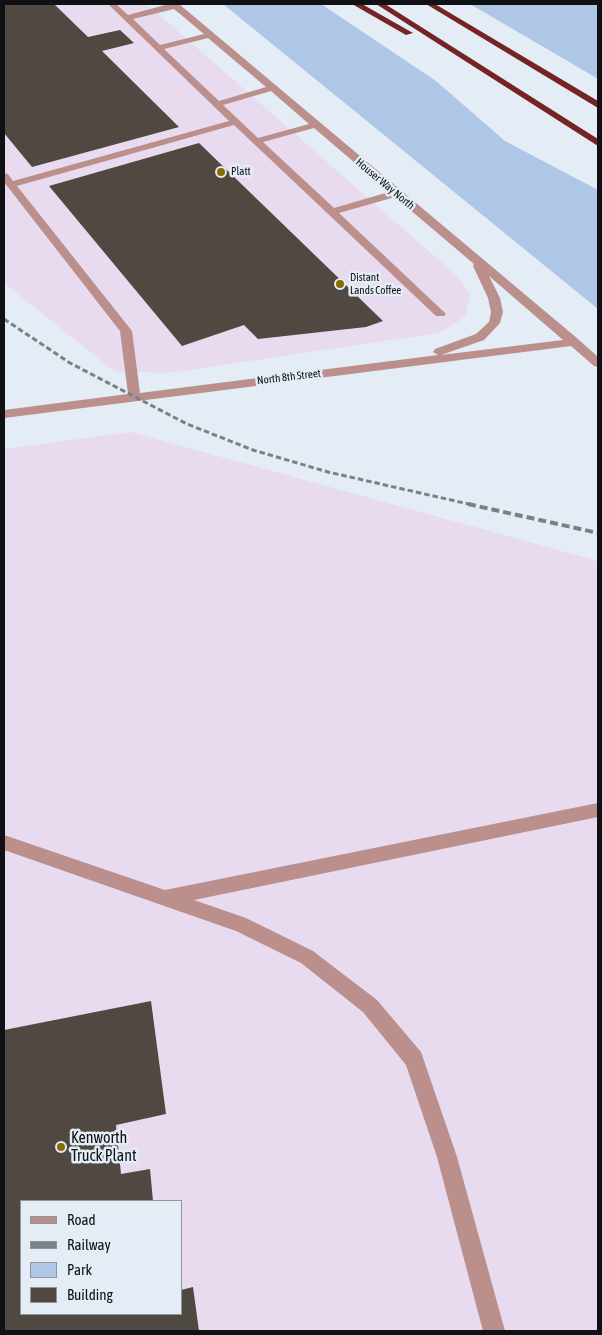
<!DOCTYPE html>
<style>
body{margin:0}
#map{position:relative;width:602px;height:1335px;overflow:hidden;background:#e4ecf5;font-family:"Asap Condensed",sans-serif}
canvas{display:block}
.frame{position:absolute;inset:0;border:5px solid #0f1114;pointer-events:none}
.legend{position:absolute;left:20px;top:1200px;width:162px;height:115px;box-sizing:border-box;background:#e4ecf5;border:1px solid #8f949b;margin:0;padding:6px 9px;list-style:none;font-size:15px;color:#0f1114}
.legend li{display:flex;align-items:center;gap:10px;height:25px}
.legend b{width:25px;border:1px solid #8f949b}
</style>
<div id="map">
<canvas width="602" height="1335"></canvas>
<div class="frame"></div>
<ul class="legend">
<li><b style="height:6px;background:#ba8f8c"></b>Road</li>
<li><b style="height:6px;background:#7b8086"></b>Railway</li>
<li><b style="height:14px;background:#afc7e6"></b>Park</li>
<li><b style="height:14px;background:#4f4942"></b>Building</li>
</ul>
</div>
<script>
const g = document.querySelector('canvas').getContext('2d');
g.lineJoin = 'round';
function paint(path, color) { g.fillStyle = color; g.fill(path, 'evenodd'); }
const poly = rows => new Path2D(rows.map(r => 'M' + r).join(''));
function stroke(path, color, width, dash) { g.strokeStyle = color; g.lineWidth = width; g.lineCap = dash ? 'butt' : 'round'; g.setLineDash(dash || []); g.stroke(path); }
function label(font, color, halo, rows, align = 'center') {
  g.font = font + ' "Asap Condensed",sans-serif'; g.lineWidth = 5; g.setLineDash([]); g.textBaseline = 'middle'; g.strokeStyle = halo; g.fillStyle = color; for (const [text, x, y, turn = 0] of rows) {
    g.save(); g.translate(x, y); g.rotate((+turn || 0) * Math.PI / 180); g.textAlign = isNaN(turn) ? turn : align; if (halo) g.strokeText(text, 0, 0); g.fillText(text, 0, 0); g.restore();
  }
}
paint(poly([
 [4,4,147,4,456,275,471,295,465,317,439,333,169,373,115,372,4,283],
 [131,432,598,561,598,1331,4,1331,4,449],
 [21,1201,181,1201,181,1314,21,1314]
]), '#e9dbef');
paint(poly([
 [223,4,321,4,436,81,505,141,598,190,598,309],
 [470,4,598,4,598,79,576,66]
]), '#afc7e6');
paint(poly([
 [4,4,54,4,88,37,120,30,134,43,102,51,179,127,32,167,4,133],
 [199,143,383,321,366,327,258,339,244,325,182,346,49,186],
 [151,1001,166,1114,116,1125,121,1174,150,1169,153,1201,21,1201,21,1314,181,1314,181,1290,193,1287,199,1331,4,1331,4,1030]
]), '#4f4942');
paint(poly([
 [108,4,116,4,128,15,169,4,179,4,578,339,598,357,598,367,594,366,571,346,4,418,4,410,128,394,120,331,4,182,4,173,8,174,13,181,229,121,108,4],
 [174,9,204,34,160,45,133,19,174,9],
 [208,38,266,87,219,101,164,49,208,38],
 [271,91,309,124,258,138,223,105,271,91],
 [234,125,436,316,444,316,446,314,444,312,339,213,395,197,474,264,473,266,488,298,491,312,489,322,476,334,435,349,433,352,438,355,140,393,132,331,17,186,234,125],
 [314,128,389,192,334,208,263,142,314,128],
 [489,276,563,340,441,355,484,340,500,323,503,312,500,298,489,276],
 [598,803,598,817,194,900,246,918,313,951,377,1000,421,1052,457,1157,505,1331,483,1331,437,1157,406,1065,363,1012,301,963,236,931,4,850,4,835,165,890,598,803]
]), '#ba8f8c');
paint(poly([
 [352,4,362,4,413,33,406,35,352,4],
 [376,4,385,4,598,139,598,146,376,4],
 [426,4,435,4,598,101,598,108,426,4]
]), '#762325');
stroke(poly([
 [4,319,70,363,187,424,253,450,328,472,473,505]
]), '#7b8086', 3, [5.5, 3]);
stroke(poly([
 [468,504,598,533]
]), '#7b8086', 4, [8, 4]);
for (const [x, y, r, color] of [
 [221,172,5,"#876a06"],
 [340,284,5,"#876a06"],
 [61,1147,5,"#876a06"]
]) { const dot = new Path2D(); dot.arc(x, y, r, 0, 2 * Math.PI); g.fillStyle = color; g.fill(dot); stroke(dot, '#e4ecf5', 2); }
label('11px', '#0f1114', '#e4ecf5', [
 ["Platt",231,172],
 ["Distant",350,278],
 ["Lands Coffee",350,291]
], 'left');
label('11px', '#0f1114', '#e4ecf5', [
 ["Houser Way North",385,184,40],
 ["North 8th Street",289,377,-7]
]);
label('16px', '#0f1114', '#e4ecf5', [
 ["Kenworth",71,1138],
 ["Truck Plant",71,1156]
], 'left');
</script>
